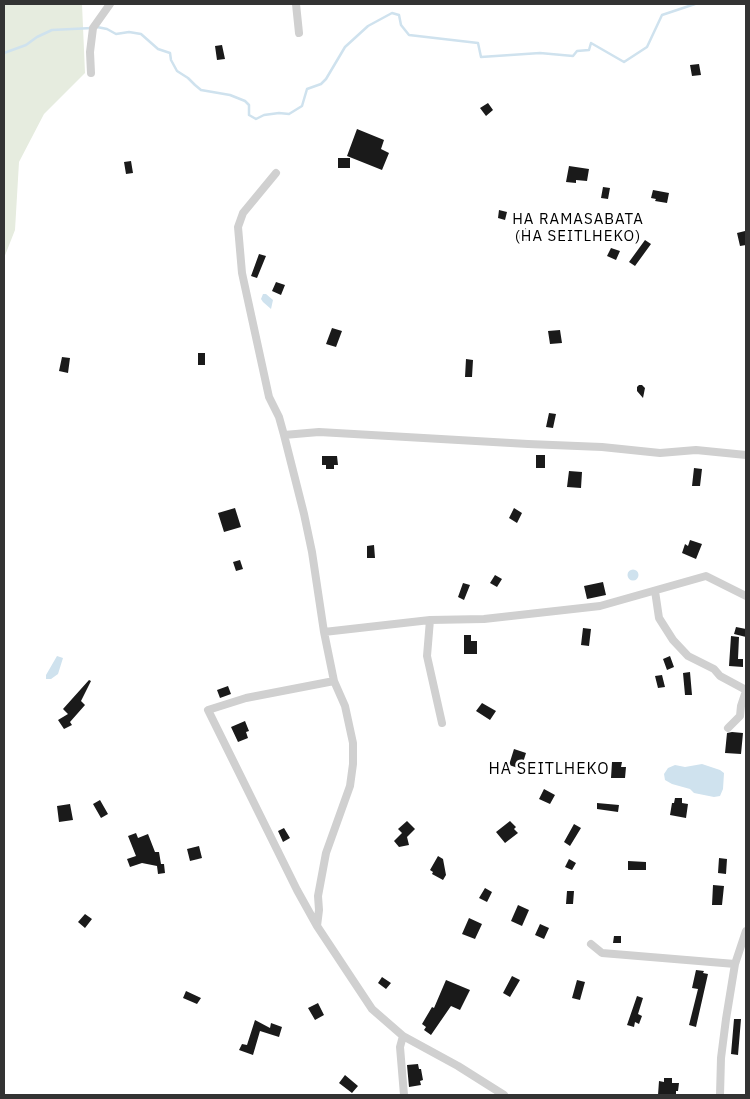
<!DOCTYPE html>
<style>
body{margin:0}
#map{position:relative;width:750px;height:1099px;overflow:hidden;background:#fff;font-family:"IBM Plex Sans",sans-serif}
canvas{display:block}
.frame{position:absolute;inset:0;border:5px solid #333;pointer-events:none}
</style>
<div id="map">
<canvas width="750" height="1099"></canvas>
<div class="frame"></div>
</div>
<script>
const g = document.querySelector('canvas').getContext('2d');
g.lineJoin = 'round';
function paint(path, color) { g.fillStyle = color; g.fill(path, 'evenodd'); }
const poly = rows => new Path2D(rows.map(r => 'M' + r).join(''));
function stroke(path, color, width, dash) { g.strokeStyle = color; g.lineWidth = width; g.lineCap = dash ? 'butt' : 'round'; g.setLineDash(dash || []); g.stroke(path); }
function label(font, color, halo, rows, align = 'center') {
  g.font = font + ' "IBM Plex Sans",sans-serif'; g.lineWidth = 5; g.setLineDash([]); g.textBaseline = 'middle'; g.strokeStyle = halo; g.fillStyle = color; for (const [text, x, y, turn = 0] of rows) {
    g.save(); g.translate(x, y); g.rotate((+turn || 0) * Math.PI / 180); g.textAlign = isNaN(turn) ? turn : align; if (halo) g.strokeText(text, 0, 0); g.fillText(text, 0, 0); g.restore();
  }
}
paint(poly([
 [4,4,82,4,85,73,44,114,19,162,15,230,4,258]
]), '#e6ecdf');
paint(poly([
 [263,294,266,294,273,300,271,309,263,302,261,299],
 '627.5 575a5.5 5.5 0 1 1 11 0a5.5 5.5 0 1 1-11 0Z',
 [57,656,63,658,58,674,51,679,46,679,46,675],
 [702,764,720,770,724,773,723,789,720,796,714,797,694,793,690,789,672,784,665,780,664,774,668,768,675,765,685,767]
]), '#cfe2ee');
stroke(poly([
 [97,27,107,29,116,34,129,32,141,34,158,49,170,53,171,60,177,71,188,78,195,85,201,90,230,95,245,101,249,105,249,115,256,119,264,115,279,113,289,114,302,106,307,89,321,84,326,79,345,47,368,26,392,13,399,15,401,25,409,35,478,43,481,57,540,53,573,56,577,51,589,50,591,43,624,62,647,47,662,15,695,4],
 [4,53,26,45,37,37,52,30,92,28]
]), '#cfe2ee', 2.5);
paint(poly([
 [222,45,225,59,217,60,215,46],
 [699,64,701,75,692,76,690,65],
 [488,103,493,110,486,116,480,108],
 [357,129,384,140,381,149,389,153,382,170,347,156],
 [338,158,350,158,350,168,338,168],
 [131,161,133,173,126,174,124,162],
 [569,166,589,169,587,181,576,180,576,183,566,182],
 [603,187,610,188,608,199,601,198],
 [653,190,669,193,667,203,655,201,656,199,651,198],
 [499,210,507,212,505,220,498,218],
 [518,228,526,228,527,241,519,241],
 [745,231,746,245,740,246,737,233],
 [645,240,651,244,635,266,629,262],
 [611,248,620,251,616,260,607,256],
 [259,254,266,256,257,278,251,276],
 [276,282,285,285,281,295,272,291],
 [332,328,342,331,336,347,326,344],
 [560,330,562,343,550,344,548,331],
 [198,353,205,353,205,365,198,365],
 [62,357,70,358,68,373,59,371],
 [466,359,473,360,472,377,465,377],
 [639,385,642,385,645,388,643,398,637,391,637,387],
 [549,413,556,414,553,428,546,427],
 [536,455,545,455,545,468,536,468],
 [322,456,337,456,338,465,334,465,334,469,326,469,326,465,322,465],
 [694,468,702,469,700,486,692,486],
 [569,471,582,472,581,488,567,487],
 [235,508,241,527,224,532,218,513],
 [514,508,522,513,517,523,509,518],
 [690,540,702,544,696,559,682,553,685,544,688,546],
 [374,545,375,558,367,558,367,546],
 [240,560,243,569,236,571,233,562],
 [495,575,502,579,497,587,490,583],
 [603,582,606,595,587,599,584,586],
 [463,583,470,585,464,600,458,597],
 [736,627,746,629,746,637,734,634],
 [583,628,591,629,589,646,581,645],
 [464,635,471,635,471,641,477,641,477,654,464,654],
 [731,636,739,637,738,659,743,659,743,667,729,666],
 [670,656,674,667,667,670,663,659],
 [690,672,692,695,685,695,683,673],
 [662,675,665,687,658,688,655,676],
 [89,680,91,681,81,701,85,705,70,722,72,725,64,729,58,720,68,714,63,709],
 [228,686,231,694,220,698,217,690],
 [482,703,496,711,490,720,476,711],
 [245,721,249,731,246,732,248,738,238,742,231,727],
 [732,732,743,733,741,754,725,753,727,733],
 [514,749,526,753,521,769,509,765],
 [612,762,622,762,621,767,626,767,625,778,611,778],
 [544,789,555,795,550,804,539,799],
 [675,798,682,798,682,803,688,804,686,818,670,815,672,803,674,803],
 [100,800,108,814,101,818,93,804],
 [597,803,619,805,618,812,597,809],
 [70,804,73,820,59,822,57,806],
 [407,821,415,829,407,837,409,845,399,847,394,841,402,833,398,829],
 [510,821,516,827,514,829,518,833,505,843,496,832],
 [574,824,581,828,570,846,564,842],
 [284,828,290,838,283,842,278,831],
 [136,833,138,838,148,834,155,852,159,852,161,864,164,864,165,873,158,874,157,866,142,863,130,867,127,859,136,856,128,836],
 [199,846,202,858,190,861,187,849],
 [438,856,443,859,446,875,443,880,432,874,433,872,430,870],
 [719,858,727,859,726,874,718,873],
 [569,859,576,863,572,870,565,867],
 [628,861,646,862,646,870,628,870],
 [713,885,724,886,722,905,712,905],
 [485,888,492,892,487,902,479,898],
 [567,891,574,891,573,904,566,904],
 [518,905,529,910,522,926,511,921],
 [85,914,92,919,85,928,78,922],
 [469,918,482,924,475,939,462,934],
 [540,924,549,928,544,939,535,935],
 [614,936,621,936,621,943,613,943],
 [696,970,704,971,703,973,708,974,696,1027,689,1025,698,989,692,988],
 [512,976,520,980,510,997,503,993],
 [382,977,391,983,386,989,378,983],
 [446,980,470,990,460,1010,451,1006,431,1035,424,1030,426,1027,422,1024,432,1007,434,1008],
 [577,980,585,982,580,1000,572,998],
 [186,991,201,998,197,1004,183,998],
 [637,996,643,998,638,1014,642,1016,639,1024,635,1022,634,1027,627,1025],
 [318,1003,324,1015,315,1020,308,1008],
 [734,1019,741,1019,738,1055,731,1054],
 [255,1020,270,1028,271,1023,282,1027,279,1037,260,1031,253,1055,239,1050,242,1044,247,1045],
 [418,1064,419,1069,421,1069,423,1080,420,1081,421,1085,409,1087,407,1065],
 [345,1075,358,1086,352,1093,339,1083],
 [664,1078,672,1078,672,1083,679,1083,678,1091,676,1091,676,1095,658,1095,659,1081,664,1082]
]), '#1a1a1a');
stroke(poly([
 [296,4,299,33],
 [91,73,90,52,93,28,110,4],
 [276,173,243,213,238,227,242,273,269,397,279,417,284,435,304,514,312,552,324,632,430,620,484,619,600,606,706,576,746,596],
 [284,435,319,432,528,444,602,447,660,453,696,450,746,455],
 [655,591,659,618,673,640,688,656,714,669,720,676,746,690],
 [430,620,427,656,442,723],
 [324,632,334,681,345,706,353,743,353,764,350,786,326,853,318,896,319,910,317,926,372,1009,403,1036,458,1066,504,1095],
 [728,728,740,716,741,706,746,691],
 [317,926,297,890,208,710,246,698,334,681],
 [591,944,602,953,735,964],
 [403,1036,400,1047,404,1095],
 [720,1095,721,1058,726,1019,735,964,746,931]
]), '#d0d0d0', 8);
g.letterSpacing = '1px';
label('15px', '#000', '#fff', [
 ["HA RAMASABATA",578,220],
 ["(HA SEITLHEKO)",578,237]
]);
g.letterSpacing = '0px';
g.letterSpacing = '1px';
label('16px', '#000', '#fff', [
 ["HA SEITLHEKO",549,769]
]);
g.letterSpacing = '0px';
</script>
